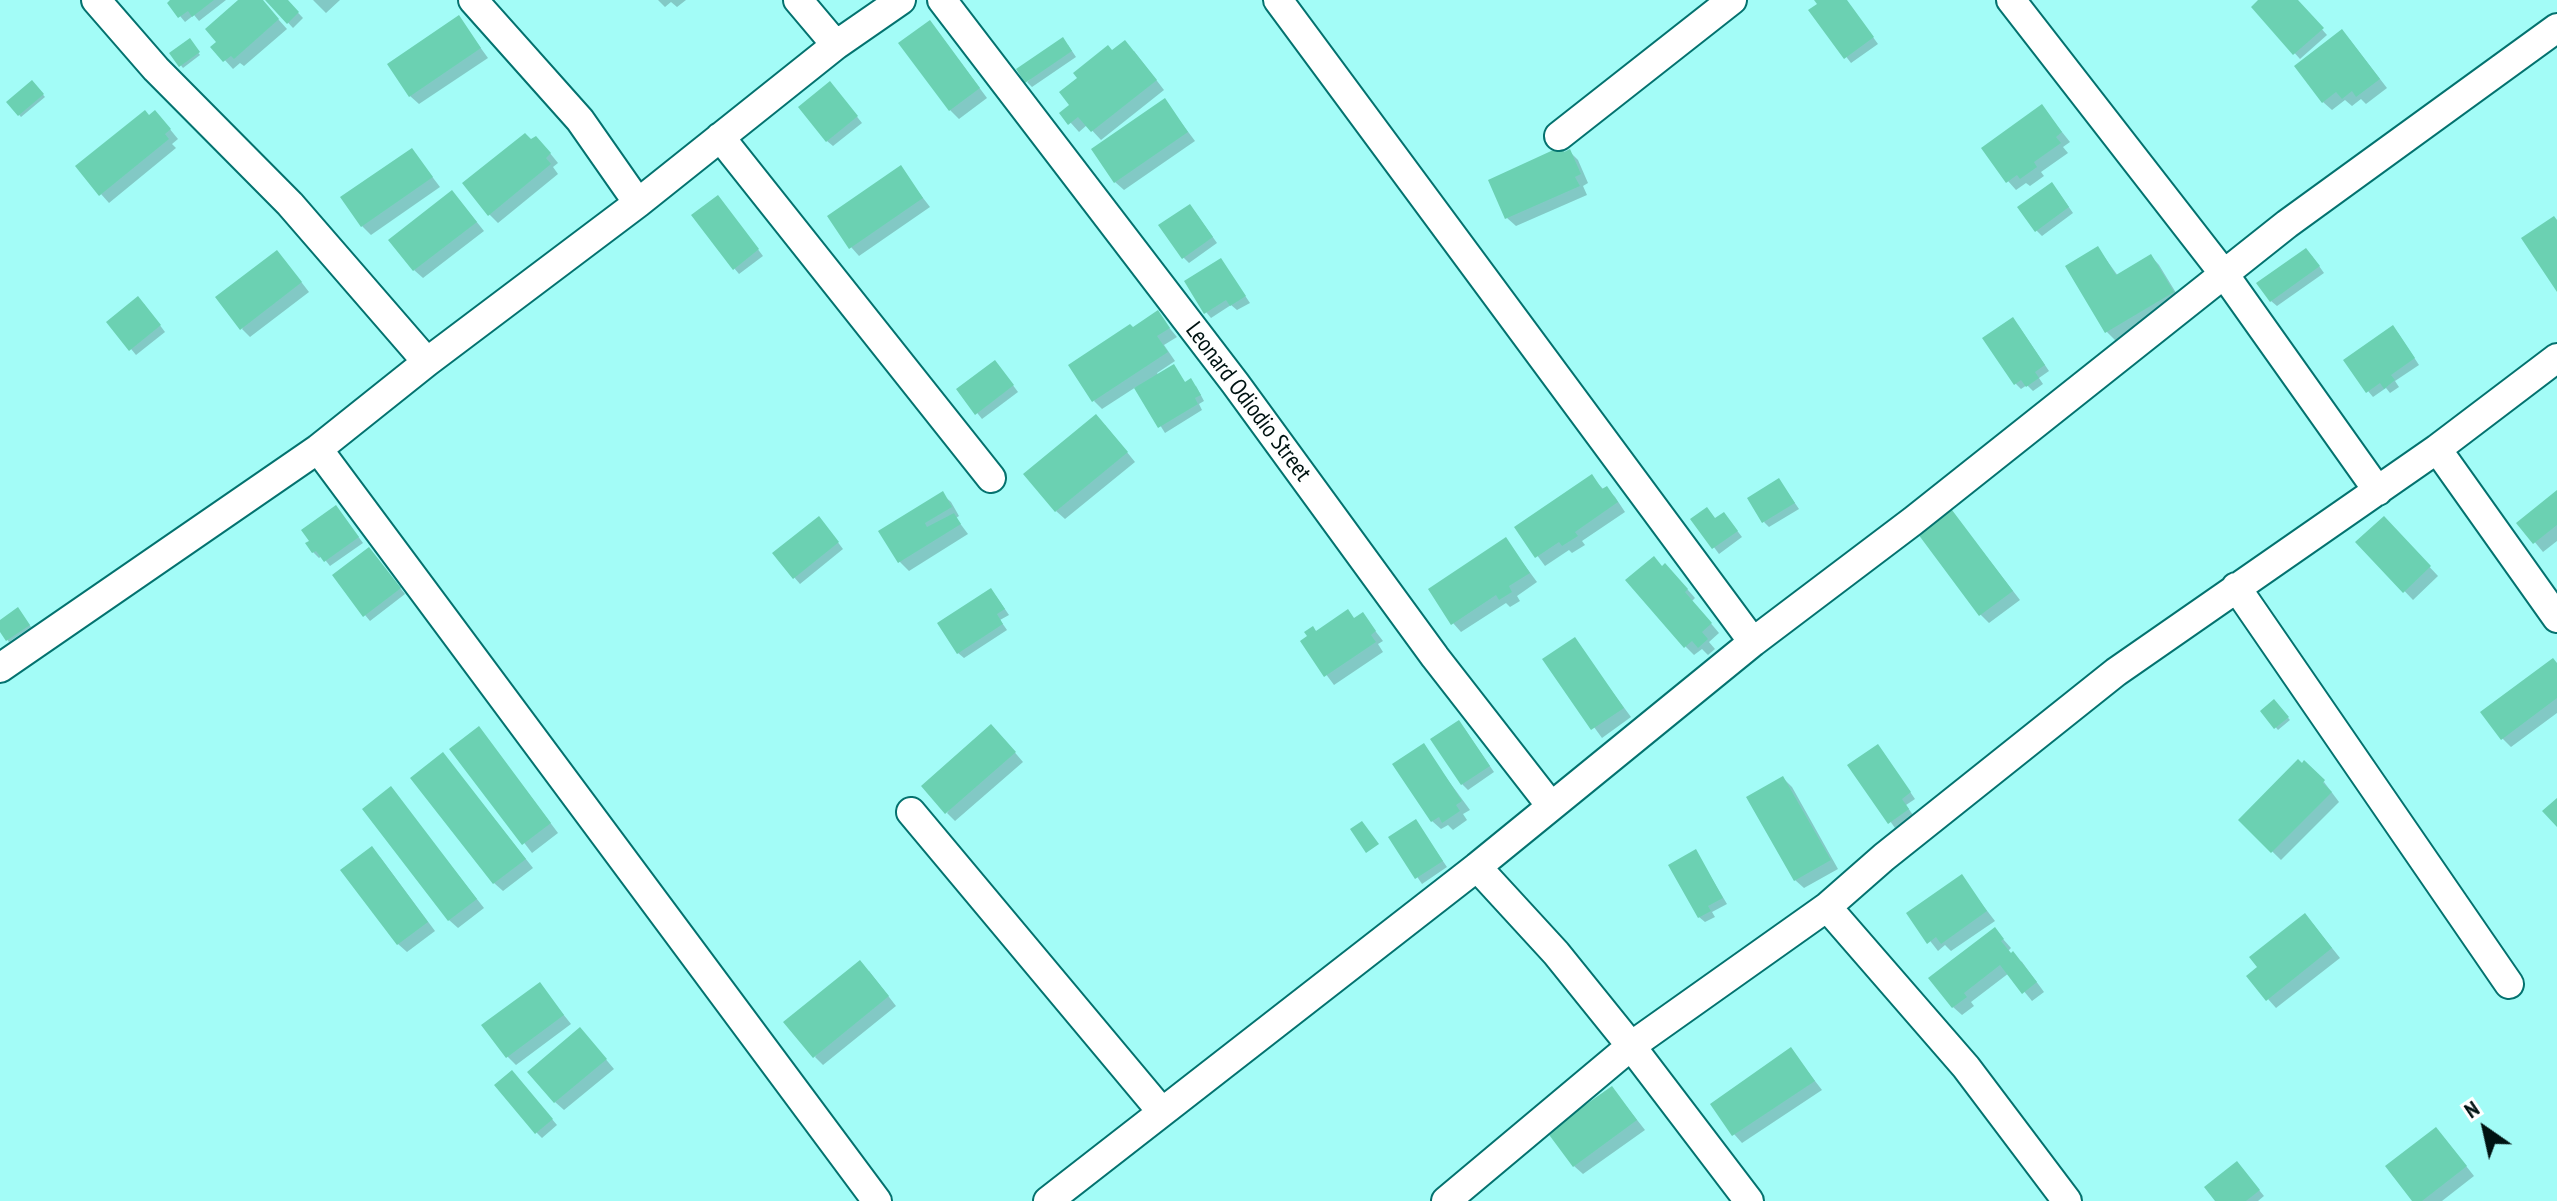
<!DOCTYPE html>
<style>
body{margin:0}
#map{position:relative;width:2557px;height:1201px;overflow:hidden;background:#a3fcf7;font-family:"PT Sans Narrow",sans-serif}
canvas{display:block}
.north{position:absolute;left:2445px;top:1089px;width:80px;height:80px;-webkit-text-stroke:6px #fff;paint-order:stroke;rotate:326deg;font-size:22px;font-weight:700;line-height:32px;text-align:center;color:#001312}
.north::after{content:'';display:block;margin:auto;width:28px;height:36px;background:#001312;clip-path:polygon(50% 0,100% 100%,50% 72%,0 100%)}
</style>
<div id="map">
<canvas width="2557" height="1201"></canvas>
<div class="north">N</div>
</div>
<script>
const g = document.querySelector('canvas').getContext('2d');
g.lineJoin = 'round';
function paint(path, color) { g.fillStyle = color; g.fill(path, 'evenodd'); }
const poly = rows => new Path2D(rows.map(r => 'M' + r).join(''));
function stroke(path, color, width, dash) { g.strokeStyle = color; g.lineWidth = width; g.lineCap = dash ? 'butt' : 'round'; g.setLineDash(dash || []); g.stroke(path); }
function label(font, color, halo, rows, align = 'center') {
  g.font = font + ' "PT Sans Narrow",sans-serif'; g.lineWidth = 6; g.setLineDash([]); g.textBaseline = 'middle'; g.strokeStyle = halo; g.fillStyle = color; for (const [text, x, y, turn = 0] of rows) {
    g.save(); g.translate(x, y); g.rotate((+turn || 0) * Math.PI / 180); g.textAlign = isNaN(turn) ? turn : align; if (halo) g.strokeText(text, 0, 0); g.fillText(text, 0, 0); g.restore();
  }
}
paint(poly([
 [173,0,226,0,199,21,194,15,185,22,180,16],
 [241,0,261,0,287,29,244,66,240,63,233,69,213,47,219,42],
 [267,0,286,0,303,18,293,28],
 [313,0,340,0,326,13],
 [658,0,686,0,677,7,671,2,665,7],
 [1817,0,1846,0,1878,44,1851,63,1811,11,1820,4],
 [2262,0,2296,0,2327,35,2300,59,2253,7],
 [459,18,488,58,419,104,410,96],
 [938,32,987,98,959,119,950,110],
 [2350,40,2387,88,2366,104,2361,99,2352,106,2345,100,2332,110,2323,102],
 [191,43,200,55,183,68,172,54],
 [1068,45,1076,57,1032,87,1027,82],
 [1134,51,1164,90,1101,140,1087,125,1079,132,1062,113],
 [32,82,45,97,21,117,8,102],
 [835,89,862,123,833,146,827,141],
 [1165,101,1195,141,1124,190,1115,182],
 [2042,107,2070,142,2063,147,2068,153,2041,172,2044,176,2030,186,2026,183,2016,190,2008,181],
 [149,117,164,122,178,139,172,144,176,148,109,203,101,194],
 [532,142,545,147,558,163,553,167,558,174,498,223,489,214],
 [1562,149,1566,153,1570,152,1578,160,1588,183,1583,186,1587,195,1516,226,1507,218],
 [412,150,440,187,371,235,362,226],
 [900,168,930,207,859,256,851,247],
 [2057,190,2073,213,2042,236,2036,230],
 [460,201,484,231,423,278,414,270],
 [723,203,763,256,739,274,734,268],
 [1195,212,1217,243,1189,263,1183,257],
 [2098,248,2118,276,2151,256,2159,265,2181,301,2116,341,2107,332,2067,266],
 [2312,256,2324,273,2277,306,2271,301],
 [1221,260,1250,303,1237,310,1231,305,1211,318,1206,312],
 [285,261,309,292,250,337,242,329],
 [144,304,165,332,136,355,109,322],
 [1157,313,1177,337,1164,345,1175,361,1157,373,1159,376,1174,367,1186,384,1196,386,1204,401,1199,404,1202,410,1165,433,1136,387,1102,409,1094,401,1133,329],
 [2018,325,2049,371,2039,378,2043,384,2033,391,2027,385,2021,389,2016,384,1985,338],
 [2398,333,2419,365,2395,381,2399,387,2390,393,2386,388,2373,397,2368,391],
 [1000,368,1018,392,982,419,959,390],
 [1105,425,1135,462,1065,519,1056,511],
 [1592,477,1604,490,1607,489,1615,497,1625,512,1582,541,1585,545,1572,553,1569,550,1545,566,1517,528],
 [1779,480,1799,509,1769,527,1764,522],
 [2557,493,2557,541,2543,552,2519,523],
 [942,494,951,502,959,516,956,518,968,534,909,571,900,562,881,531],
 [1952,512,2020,600,1989,623,1980,614],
 [341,513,363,543,330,566,322,556,319,558,313,552],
 [2384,518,2438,576,2413,600,2358,542],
 [1693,519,1729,520,1742,537,1719,554],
 [824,524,843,549,800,584,774,554],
 [1506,540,1537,582,1517,596,1520,601,1510,607,1506,603,1461,632,1453,623],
 [374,555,405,594,370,621,365,615],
 [1663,568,1674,574,1695,598,1692,601,1719,633,1709,642,1715,649,1708,655,1702,649,1694,655,1686,647],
 [996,596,1009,615,1000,620,1007,630,964,658,958,653],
 [20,612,31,627,9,642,0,629,0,622],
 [1363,615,1383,641,1378,644,1383,652,1334,685,1302,642],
 [1574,640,1631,717,1602,738,1545,660],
 [2557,665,2557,713,2511,747,2502,738],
 [2274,702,2290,720,2278,730,2262,711],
 [1464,728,1494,772,1468,790,1462,784],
 [1000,735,1023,762,955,821,947,813],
 [487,738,558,833,532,853,452,749],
 [1423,746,1470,810,1463,814,1467,820,1453,830,1448,825,1441,829,1432,821],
 [1883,752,1915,799,1906,805,1913,815,1895,828,1850,765],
 [451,764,533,868,503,891,494,883],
 [1783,778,1792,787,1838,869,1804,888,1795,880],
 [2324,782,2339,802,2281,860,2240,820],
 [391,789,484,908,458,928,449,920],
 [1416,822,1447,867,1422,884,1391,838],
 [1696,852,1727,904,1712,912,1715,917,1705,922,1699,917],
 [380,857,435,931,407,952,398,944],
 [1961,877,1995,921,1951,951,1945,945,1938,951,1909,914],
 [2313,924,2340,958,2276,1008,2268,999],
 [1995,930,2011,948,2008,951,2012,955,2022,962,2044,992,2032,1001,2009,973,1971,1002,1974,1006,1962,1015,1953,1007],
 [869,971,896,1006,823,1065,815,1057],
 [540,985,571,1024,516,1065,507,1056],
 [588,1038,614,1069,564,1110,555,1102],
 [1791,1050,1822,1090,1742,1143,1734,1134],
 [517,1078,557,1125,542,1138,537,1133],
 [1612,1088,1645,1130,1583,1174,1574,1166],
 [2444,1138,2474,1176,2442,1201,2414,1201],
 [2242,1169,2264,1196,2258,1201,2218,1201]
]), '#0003');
paint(poly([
 [170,0,214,0,192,17,188,11,178,18,167,3],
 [238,0,263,0,279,19,234,59,231,56,223,62,210,47,216,42,205,29],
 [265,0,288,0,299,12,287,24],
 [1814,0,1847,0,1874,37,1844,59,1808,10,1817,4],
 [2258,0,2298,0,2324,28,2293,55,2251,7],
 [459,15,481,48,409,97,387,64],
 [930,20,980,88,949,111,898,43],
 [2342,29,2380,79,2356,97,2352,91,2342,99,2336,92,2322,103,2294,66],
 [1063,37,1072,51,1025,83,1016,69],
 [190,38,200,52,179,67,169,53],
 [1125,40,1157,80,1091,132,1078,117,1068,125,1059,113,1069,105,1059,92,1077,78,1073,73,1108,45,1112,50],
 [32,80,44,94,18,116,6,102],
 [830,81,858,116,826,142,798,107],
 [1165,98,1188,132,1114,183,1091,149],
 [2042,104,2062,132,2056,137,2061,143,2034,162,2037,167,2020,179,2017,175,2006,183,1981,148],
 [145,110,149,115,155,110,171,129,165,134,169,139,99,196,75,166],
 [525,133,531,139,536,136,551,153,546,158,551,164,488,216,462,183],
 [1562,146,1564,152,1570,149,1581,174,1575,177,1580,186,1505,219,1488,180],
 [412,148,433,177,361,227,340,197],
 [901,165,923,198,849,249,827,216],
 [2052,182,2069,207,2035,232,2017,207],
 [452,190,477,222,413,271,388,240],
 [718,195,759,249,733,270,691,215],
 [1190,204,1213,237,1182,259,1158,225],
 [2554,216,2557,220,2557,292,2521,238],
 [2098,246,2116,275,2151,254,2174,292,2105,333,2065,266],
 [2306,248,2320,266,2270,302,2256,283],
 [277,250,302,282,240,330,215,297],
 [1221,258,1246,296,1230,306,1226,300,1204,314,1184,281],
 [138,296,161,325,129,351,106,322],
 [1158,310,1170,328,1157,336,1168,352,1092,402,1068,365,1130,324,1133,327],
 [2013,317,2045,365,2035,372,2039,378,2026,387,2021,380,2014,385,1982,338],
 [2393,325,2415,358,2391,375,2395,380,2384,389,2380,383,2366,393,2343,360],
 [995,360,1014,385,975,415,956,389],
 [1174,364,1185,382,1191,378,1201,395,1195,398,1198,404,1158,428,1134,388],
 [1096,414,1128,452,1055,512,1023,474],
 [1592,474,1602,489,1607,486,1618,502,1575,532,1578,536,1562,546,1559,542,1535,558,1514,527],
 [1779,478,1795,503,1762,523,1747,498],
 [2557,490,2557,525,2533,544,2516,523],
 [943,491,952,507,925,523,927,527,954,513,961,524,898,563,878,531],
 [336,505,359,537,324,562,316,551,312,553,305,543,309,541,301,530],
 [1707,507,1715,518,1724,512,1738,531,1712,549,1690,519],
 [1952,510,2013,591,1979,616,1918,534],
 [819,516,839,542,793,579,772,553],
 [2384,516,2431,566,2403,593,2355,542],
 [1506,537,1530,573,1509,586,1512,592,1499,600,1496,595,1451,625,1428,589],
 [369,547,401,588,363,617,332,575],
 [1654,556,1662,566,1665,563,1688,589,1685,592,1712,623,1702,632,1708,639,1698,648,1692,641,1684,648,1625,580],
 [991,588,1005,609,997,614,1003,624,957,654,937,623],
 [18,607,30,625,6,641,0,632,0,620],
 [1348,609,1354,618,1363,612,1376,631,1371,635,1376,642,1324,677,1300,641,1307,636,1304,632,1313,626,1316,631],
 [1575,637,1624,708,1591,730,1542,659],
 [2553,658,2557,663,2557,698,2501,740,2480,712],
 [2274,699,2289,717,2274,729,2260,711],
 [1459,720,1490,766,1461,785,1430,739],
 [991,724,1016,752,945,814,921,786],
 [479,726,551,823,522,845,449,749],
 [1424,743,1462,801,1456,805,1460,811,1442,823,1439,817,1431,822,1392,764],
 [1878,744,1911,792,1902,799,1909,809,1888,824,1847,765],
 [443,752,526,859,493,884,410,778],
 [2298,759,2302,763,2304,760,2325,780,2323,783,2332,792,2271,853,2238,820],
 [1783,776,1831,860,1794,881,1746,797],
 [391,786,477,899,448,921,362,809],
 [2557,798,2557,827,2542,811],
 [1416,819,1443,861,1415,879,1388,837],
 [1362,821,1379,844,1366,853,1350,829],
 [372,846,428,922,397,945,340,870],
 [1696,849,1723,898,1708,906,1711,911,1698,918,1668,865],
 [1962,874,1987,911,1941,944,1936,937,1927,944,1906,913],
 [2305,913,2332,948,2266,1001,2246,976,2257,967,2249,957],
 [1995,927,2004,939,2001,941,2011,953,2013,951,2037,982,2022,994,2000,965,1964,993,1967,997,1952,1008,1928,978],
 [860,960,889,996,813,1058,783,1022],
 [540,982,564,1015,506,1058,481,1025],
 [580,1027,607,1059,554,1103,527,1072],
 [1791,1047,1815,1081,1732,1136,1710,1104],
 [512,1070,553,1119,535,1134,494,1085],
 [1612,1086,1637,1120,1573,1167,1547,1132],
 [2436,1127,2467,1166,2422,1201,2412,1201,2385,1166],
 [2237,1161,2260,1190,2246,1201,2215,1201,2204,1187]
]), '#6bd1b2');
const minor = poly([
 [96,0,156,69,290,204,427,362],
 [473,0,580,120,638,203],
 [798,0,836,45],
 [942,0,1235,383,1435,657,1551,806],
 [1278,0,1753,642],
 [2011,0,2224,274,2378,491],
 [1559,136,1732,0],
 [720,137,991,478],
 [318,449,877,1201],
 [2437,449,2557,618],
 [2236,587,2509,984],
 [0,668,318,449,427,362,638,203,836,45,901,0],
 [911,812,1162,1112],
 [1477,867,1556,953,1631,1046,1749,1201],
 [1048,1201,1477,867,1753,642,1913,521,2287,224,2557,28],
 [1446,1201,1631,1046,1827,907],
 [2067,1201,1966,1067,1827,907,1884,857,2116,672,2437,449,2557,358]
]);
stroke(minor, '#04726f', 32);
stroke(minor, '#fff', 28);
label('24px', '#001312', '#fff', [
 ["Leonard Odiodio Street",1248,402,53]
]);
</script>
